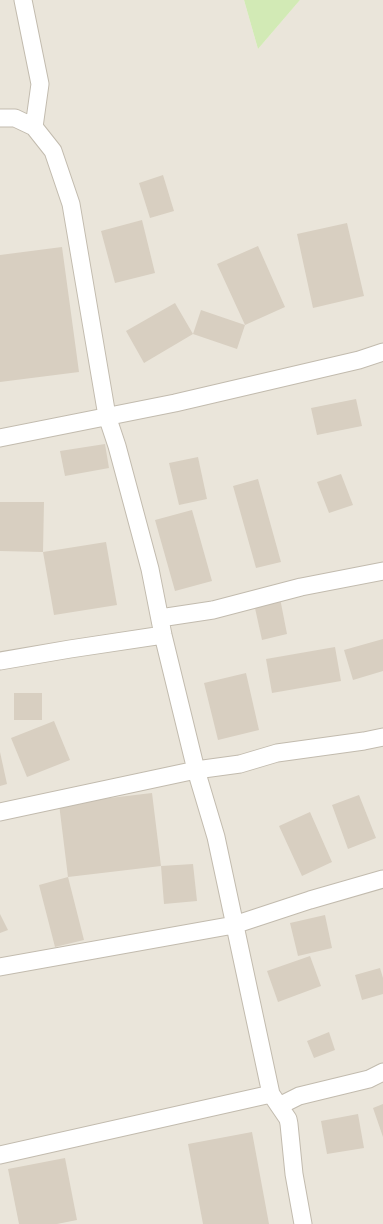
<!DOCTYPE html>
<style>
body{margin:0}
canvas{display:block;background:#f6f3ec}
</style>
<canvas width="383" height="1224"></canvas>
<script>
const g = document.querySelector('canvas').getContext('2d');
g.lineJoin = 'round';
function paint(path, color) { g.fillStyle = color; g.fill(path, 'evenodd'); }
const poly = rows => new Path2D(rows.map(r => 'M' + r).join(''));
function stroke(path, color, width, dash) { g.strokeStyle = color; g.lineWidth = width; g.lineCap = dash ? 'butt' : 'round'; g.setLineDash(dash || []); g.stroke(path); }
paint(poly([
 [0,0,244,0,258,49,300,0,383,0,383,1224,0,1224]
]), '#eae5da');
paint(poly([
 [244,0,300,0,258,49]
]), '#d2eab5');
paint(poly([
 [163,175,174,211,150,218,139,183],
 [142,220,155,273,115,283,101,231],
 [347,223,364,296,313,308,297,234],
 [258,246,285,307,245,325,217,264],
 [62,247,79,372,0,382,0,255],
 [175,303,193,334,201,310,245,325,237,349,193,334,144,363,126,331],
 [356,399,362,426,317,435,311,408],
 [105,444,109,468,65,476,60,451],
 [198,457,207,499,179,505,169,463],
 [341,474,353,505,329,513,317,482],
 [258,479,281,562,256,568,233,486],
 [0,502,44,502,43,552,0,551],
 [192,510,212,581,175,591,155,520],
 [106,542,117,605,54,615,43,552],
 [279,593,287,634,262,640,253,599],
 [383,639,383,671,353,680,344,650],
 [335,647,341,681,272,693,266,659],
 [246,673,259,730,218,740,204,683],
 [14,693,42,693,42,720,14,720],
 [54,721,70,760,27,777,11,738],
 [0,752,7,784,0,786],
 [152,793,161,866,68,877,59,804],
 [359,795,376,838,348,849,332,805],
 [310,812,332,862,302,876,279,826],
 [193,864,197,901,164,904,161,866],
 [68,877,84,940,55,947,39,885],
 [0,914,8,930,0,933],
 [325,915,332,948,298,956,290,923],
 [310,956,321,986,278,1002,267,971],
 [380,968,383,978,383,994,362,1000,355,975],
 [329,1032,335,1050,314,1058,307,1041],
 [383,1104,383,1137,373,1108],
 [358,1114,364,1148,327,1154,321,1121],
 [252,1132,269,1224,203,1224,188,1144],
 [65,1158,77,1220,57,1224,19,1224,8,1169]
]), '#d8cfc1');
const minor = poly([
 [23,0,40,84,34,127],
 [0,118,15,118,34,127,53,151,71,204,107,416,117,446,150,569,163,635,196,770,216,837,271,1094,288,1119,289,1124,294,1174,303,1224],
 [0,438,175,403,359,360,383,352],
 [160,618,213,610,301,587,383,571],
 [0,661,70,649,163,635],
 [0,812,196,770,240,764,277,753,364,741,383,737],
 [0,967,234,925,310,900,383,879],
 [279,1106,299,1096,369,1079,383,1072],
 [0,1155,271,1094]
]);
stroke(minor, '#c2bbae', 19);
stroke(minor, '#fff', 17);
</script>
